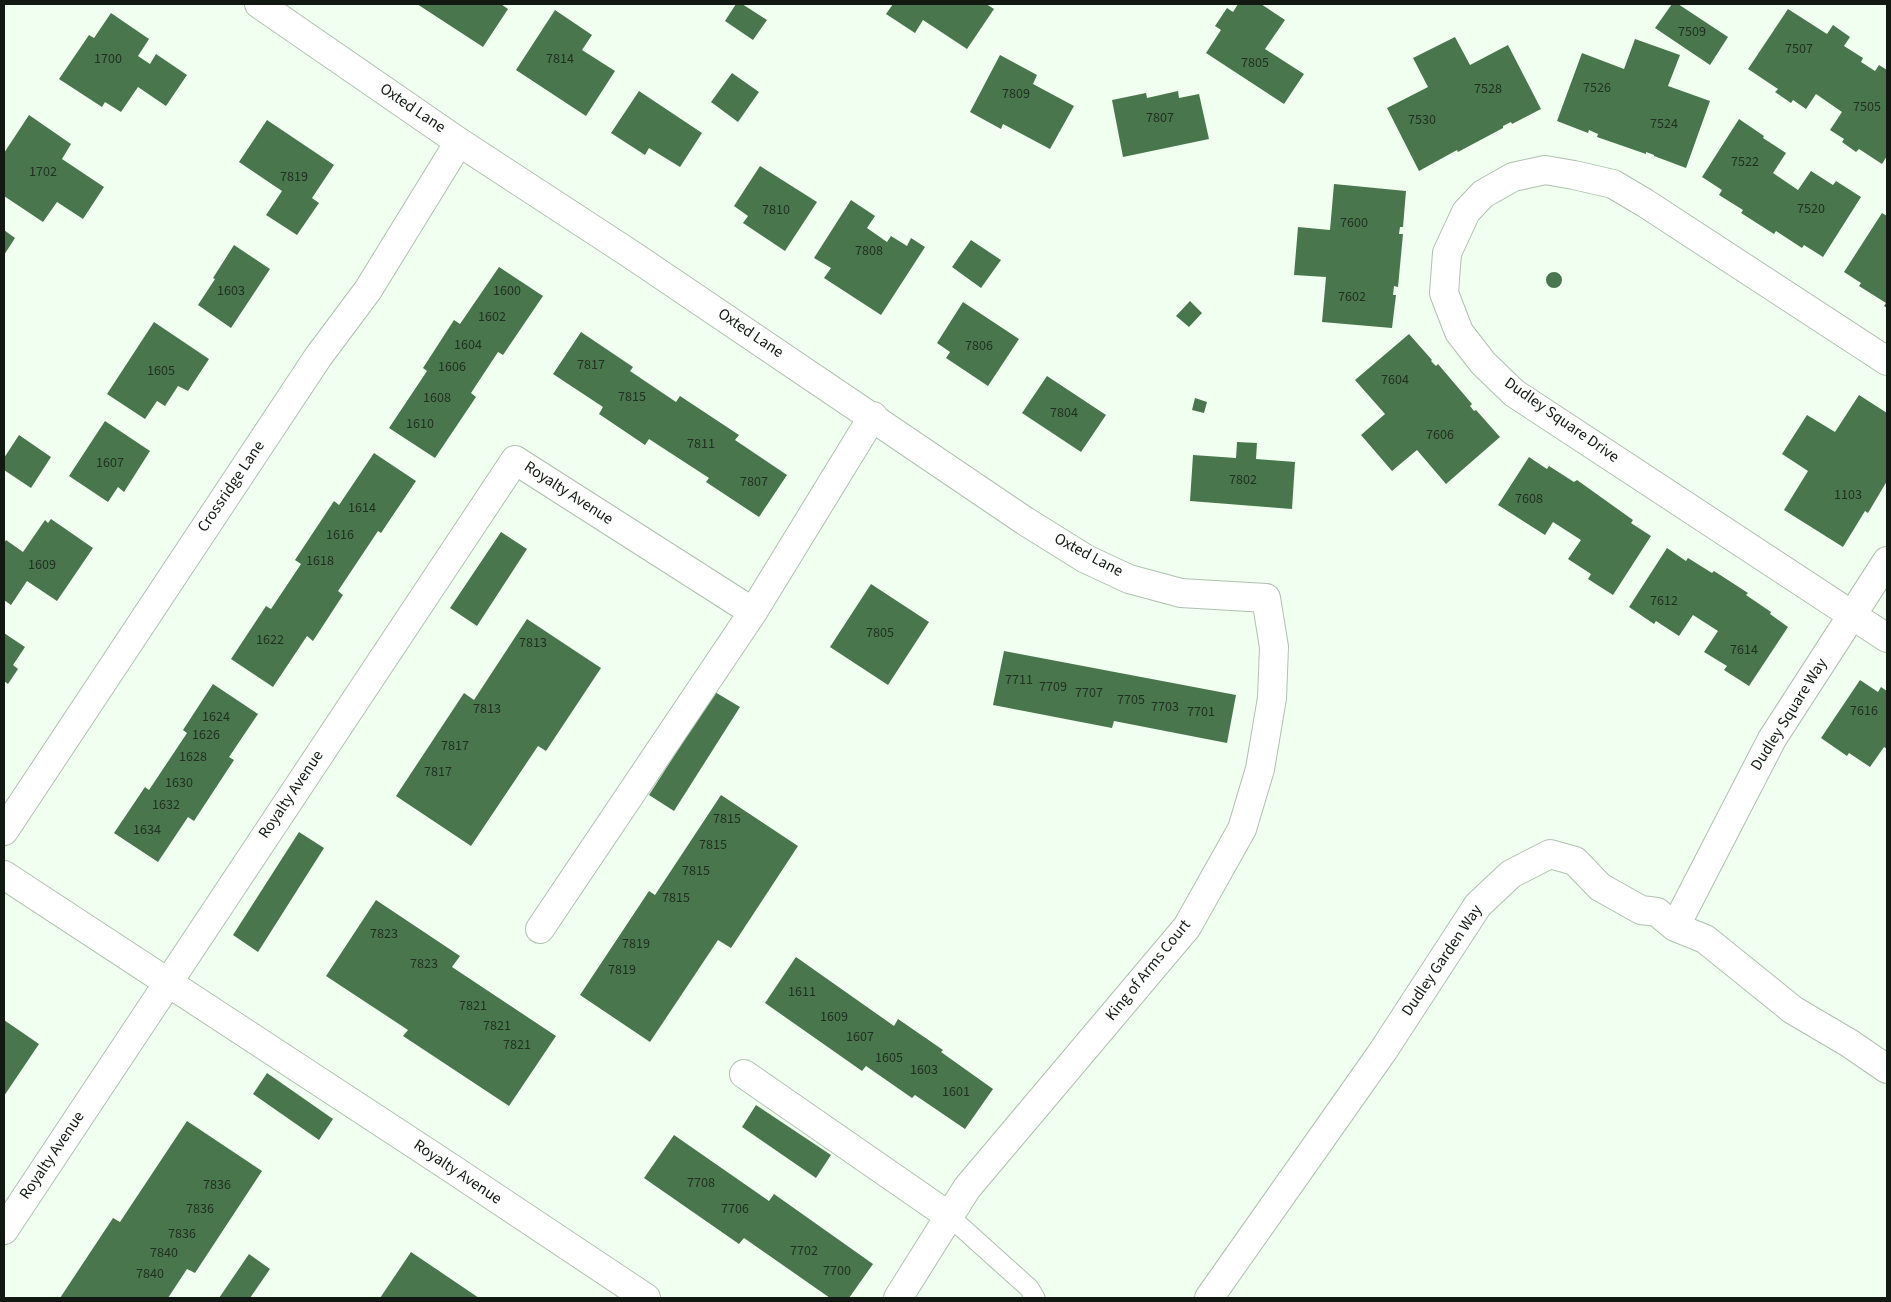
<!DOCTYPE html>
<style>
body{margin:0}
#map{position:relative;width:1891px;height:1302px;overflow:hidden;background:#f0fff0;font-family:"Source Sans 3",sans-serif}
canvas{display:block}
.frame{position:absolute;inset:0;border:5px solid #121912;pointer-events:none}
</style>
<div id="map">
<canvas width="1891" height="1302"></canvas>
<div class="frame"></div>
</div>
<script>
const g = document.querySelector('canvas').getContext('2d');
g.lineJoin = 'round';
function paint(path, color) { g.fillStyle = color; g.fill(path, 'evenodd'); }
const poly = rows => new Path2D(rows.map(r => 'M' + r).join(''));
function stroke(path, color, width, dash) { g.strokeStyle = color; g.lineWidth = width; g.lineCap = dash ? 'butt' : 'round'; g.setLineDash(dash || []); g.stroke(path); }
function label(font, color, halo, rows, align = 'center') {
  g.font = font + ' "Source Sans 3",sans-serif'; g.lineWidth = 5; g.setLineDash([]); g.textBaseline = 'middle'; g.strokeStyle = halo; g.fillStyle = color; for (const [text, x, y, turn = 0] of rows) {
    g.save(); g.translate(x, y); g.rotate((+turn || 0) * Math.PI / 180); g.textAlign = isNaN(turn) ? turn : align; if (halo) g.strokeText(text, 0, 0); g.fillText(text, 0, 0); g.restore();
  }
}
paint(poly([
 [417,4,501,4,508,9,483,47],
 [736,4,742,4,767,20,753,40,725,21],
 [893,4,986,4,994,9,967,49,923,20,915,33,886,14],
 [1238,4,1261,4,1285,20,1265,49,1304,74,1284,104,1206,53,1221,30,1215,26,1227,8,1233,12],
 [1672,4,1678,4,1728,37,1710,65,1655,28],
 [1788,9,1827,34,1833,25,1850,37,1844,46,1863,58,1861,62,1875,71,1879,65,1887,70,1887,156,1882,164,1859,149,1856,152,1842,142,1844,139,1830,130,1842,112,1816,94,1806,109,1793,100,1791,103,1775,92,1778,89,1748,69],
 [555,10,592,35,582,50,615,71,586,116,516,70],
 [111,13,149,39,138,56,150,64,156,54,187,75,166,106,138,87,121,112,105,102,102,107,59,79,89,35,94,38],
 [1455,37,1470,65,1508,45,1541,109,1512,124,1511,122,1503,126,1503,128,1458,152,1457,150,1419,171,1387,108,1428,87,1413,58],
 [1635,39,1680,55,1668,86,1710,101,1686,168,1654,156,1654,155,1646,152,1646,154,1597,137,1598,134,1589,130,1588,133,1557,121,1582,53,1624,69],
 [1000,55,1037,75,1033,84,1074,106,1050,149,1003,124,1001,129,970,112],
 [732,73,759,92,738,122,711,102],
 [639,91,702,133,680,167,649,148,645,155,611,133],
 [1178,91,1179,98,1199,94,1209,139,1123,157,1112,100,1146,93,1147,98],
 [29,115,71,144,62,159,104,187,83,219,57,202,43,222,4,196,4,153],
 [1739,119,1764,136,1763,138,1786,153,1773,173,1798,190,1811,171,1833,185,1836,181,1861,197,1823,257,1804,245,1802,248,1776,231,1774,234,1741,213,1743,210,1719,195,1722,190,1702,177],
 [267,120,334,165,312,198,319,203,297,235,266,215,282,191,239,162],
 [760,166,817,202,785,251,743,223,748,216,734,206],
 [1334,184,1406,191,1403,227,1400,227,1399,234,1403,234,1398,287,1394,286,1393,295,1396,295,1392,328,1322,322,1326,277,1294,275,1298,227,1330,230],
 [851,200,875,216,867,228,887,242,891,236,907,246,911,238,925,247,881,315,824,278,831,268,814,258],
 [1882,213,1887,216,1887,308,1884,306,1886,303,1859,286,1861,283,1844,272],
 [4,230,15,238,4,255],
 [971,240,1001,260,981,288,952,267],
 [234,245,270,269,231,328,198,305,215,279,213,278],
 [499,267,543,296,503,355,498,352,471,393,476,397,435,458,389,428,427,371,423,368,454,320,460,324],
 '1546 280a8 8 0 1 1 16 0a8 8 0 1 1-16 0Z',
 [1190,301,1202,313,1189,327,1176,316],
 [963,302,1019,339,988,386,946,358,950,352,937,343],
 [154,322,209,359,188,391,178,386,165,406,157,401,145,419,107,394],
 [581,332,633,367,630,371,676,402,680,396,739,435,735,440,787,475,759,517,706,482,709,478,649,439,645,445,599,414,603,407,553,374],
 [1409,334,1432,360,1431,361,1436,366,1438,364,1472,404,1470,406,1474,411,1476,410,1500,437,1446,484,1417,450,1392,471,1361,435,1385,414,1355,380],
 [1047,376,1106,415,1081,452,1022,413],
 [1859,395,1887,413,1887,481,1868,513,1865,511,1843,547,1784,510,1808,471,1782,454,1807,415,1835,432],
 [1195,398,1207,402,1204,413,1192,410],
 [105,421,150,451,124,492,118,487,108,502,69,476],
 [19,435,51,457,31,488,4,470,4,458],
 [1237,442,1257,443,1256,459,1295,462,1292,509,1190,501,1193,455,1236,458],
 [374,453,416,481,381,533,378,531,338,591,343,595,313,641,307,636,273,687,231,659,266,606,271,609,301,564,295,560,334,501,339,505],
 [1529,457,1547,469,1549,466,1574,482,1577,480,1633,520,1631,523,1651,536,1613,595,1588,579,1591,574,1568,559,1581,540,1553,522,1545,535,1498,505],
 [51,519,93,548,57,601,27,581,11,605,4,600,4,543,6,540,23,552,45,520,48,523],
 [501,532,527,549,477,626,450,608],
 [1667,548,1686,561,1688,558,1712,573,1714,571,1748,593,1746,595,1771,612,1770,614,1788,627,1749,686,1724,670,1727,666,1704,652,1718,631,1693,615,1679,636,1656,621,1654,624,1629,607],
 [871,584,929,622,888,685,830,647],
 [527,619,601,668,546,751,538,746,471,846,396,796,464,693,474,700],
 [4,633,25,647,13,665,18,669,8,684,4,681],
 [1004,651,1236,695,1227,743,1114,721,1112,728,993,705],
 [1860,680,1878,692,1881,687,1887,691,1887,749,1884,747,1870,767,1849,753,1847,756,1821,738],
 [213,684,258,714,229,757,234,760,194,821,188,817,158,862,114,833,145,787,149,790,187,733,183,730],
 [715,692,740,707,674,811,649,795],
 [721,795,798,846,731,948,718,940,650,1042,580,995,649,891,655,895],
 [299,832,324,848,258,952,233,935],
 [376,900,460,956,452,967,556,1036,509,1106,403,1036,408,1030,326,976],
 [796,957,894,1026,898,1019,943,1050,941,1052,993,1089,965,1129,915,1095,912,1098,866,1066,862,1071,765,1003],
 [4,1020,39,1044,4,1096],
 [267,1073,333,1119,319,1140,253,1094],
 [756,1105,831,1155,816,1178,742,1127],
 [187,1121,262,1171,195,1273,187,1269,168,1298,60,1298,113,1218,120,1222],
 [674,1135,769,1201,774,1194,873,1264,849,1298,830,1298,744,1238,739,1244,644,1178],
 [411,1252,479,1298,380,1298],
 [249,1254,270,1269,250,1298,219,1298]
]), '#4a764d');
const lane = poly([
 [949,1216,1029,1288,1035,1298]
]);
const street = poly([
 [259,4,459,142,632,255,1025,521,1086,559,1129,579,1181,593,1266,598,1274,647,1272,698,1260,769,1242,829,1187,927,967,1188,898,1298],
 [1887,361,1645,203,1613,184,1574,175,1545,170,1513,177,1483,194,1466,212,1447,253,1444,293,1459,332,1483,363,1514,393,1887,638],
 [753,612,873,416],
 [4,831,318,357,368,290,459,142],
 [4,875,451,1168,646,1298],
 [1675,927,1772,739,1887,561],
 [744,1074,949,1216],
 [4,1230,515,460,753,612,540,929],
 [1209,1298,1383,1051,1478,905,1511,874,1550,854,1575,861,1600,887,1641,910,1657,912,1675,927,1705,939,1793,1010,1849,1043,1887,1069]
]);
stroke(lane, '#afc1af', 21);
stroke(street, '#afc1af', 30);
stroke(lane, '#fff', 19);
stroke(street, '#fff', 28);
label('14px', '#203021', null, [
 ["7509",1692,33],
 ["7507",1799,50],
 ["1700",108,60],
 ["7814",560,60],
 ["7805",1255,64],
 ["7526",1597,89],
 ["7528",1488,90],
 ["7809",1016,95],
 ["7505",1867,108],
 ["7807",1160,119],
 ["7530",1422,121],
 ["7524",1664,125],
 ["7522",1745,163],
 ["1702",43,173],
 ["7819",294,178],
 ["7520",1811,210],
 ["7810",776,211],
 ["7600",1354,224],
 ["7808",869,252],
 ["1603",231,292],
 ["1600",507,292],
 ["7602",1352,298],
 ["1602",492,318],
 ["1604",468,346],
 ["7806",979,347],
 ["7817",591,366],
 ["1606",452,368],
 ["1605",161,372],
 ["7604",1395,381],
 ["7815",632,398],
 ["1608",437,399],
 ["7804",1064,414],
 ["1610",420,425],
 ["7606",1440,436],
 ["7811",701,445],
 ["1607",110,464],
 ["7802",1243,481],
 ["7807",754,483],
 ["1103",1848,496],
 ["7608",1529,500],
 ["1614",362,509],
 ["1616",340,536],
 ["1618",320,562],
 ["1609",42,566],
 ["7612",1664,602],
 ["7805",880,634],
 ["1622",270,641],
 ["7813",533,644],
 ["7614",1744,651],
 ["7711",1019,681],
 ["7709",1053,688],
 ["7707",1089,694],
 ["7705",1131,701],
 ["7703",1165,708],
 ["7813",487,710],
 ["7616",1864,712],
 ["7701",1201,713],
 ["1624",216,718],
 ["1626",206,736],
 ["7817",455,747],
 ["1628",193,758],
 ["7817",438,773],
 ["1630",179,784],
 ["1632",166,806],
 ["7815",727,820],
 ["1634",147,831],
 ["7815",713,846],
 ["7815",696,872],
 ["7815",676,899],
 ["7823",384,935],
 ["7819",636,945],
 ["7823",424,965],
 ["7819",622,971],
 ["1611",802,993],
 ["7821",473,1007],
 ["1609",834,1018],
 ["7821",497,1027],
 ["1607",860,1038],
 ["7821",517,1046],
 ["1605",889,1059],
 ["1603",924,1071],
 ["1601",956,1093],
 ["7708",701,1184],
 ["7836",217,1186],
 ["7836",200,1210],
 ["7706",735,1210],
 ["7836",182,1235],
 ["7702",804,1252],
 ["7840",164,1254],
 ["7700",837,1272],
 ["7840",150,1275]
]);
label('16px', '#121912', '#fff', [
 ["Oxted Lane",412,109,34],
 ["Oxted Lane",750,334,34],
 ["Dudley Square Drive",1561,421,35],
 ["Crossridge Lane",232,487,-56],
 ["Royalty Avenue",568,494,33],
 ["Oxted Lane",1088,556,28],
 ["Dudley Square Way",1790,715,-58],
 ["Royalty Avenue",292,795,-56],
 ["Dudley Garden Way",1443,961,-56],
 ["King of Arms Court",1149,971,-51],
 ["Royalty Avenue",53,1156,-56],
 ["Royalty Avenue",457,1173,34]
]);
</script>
